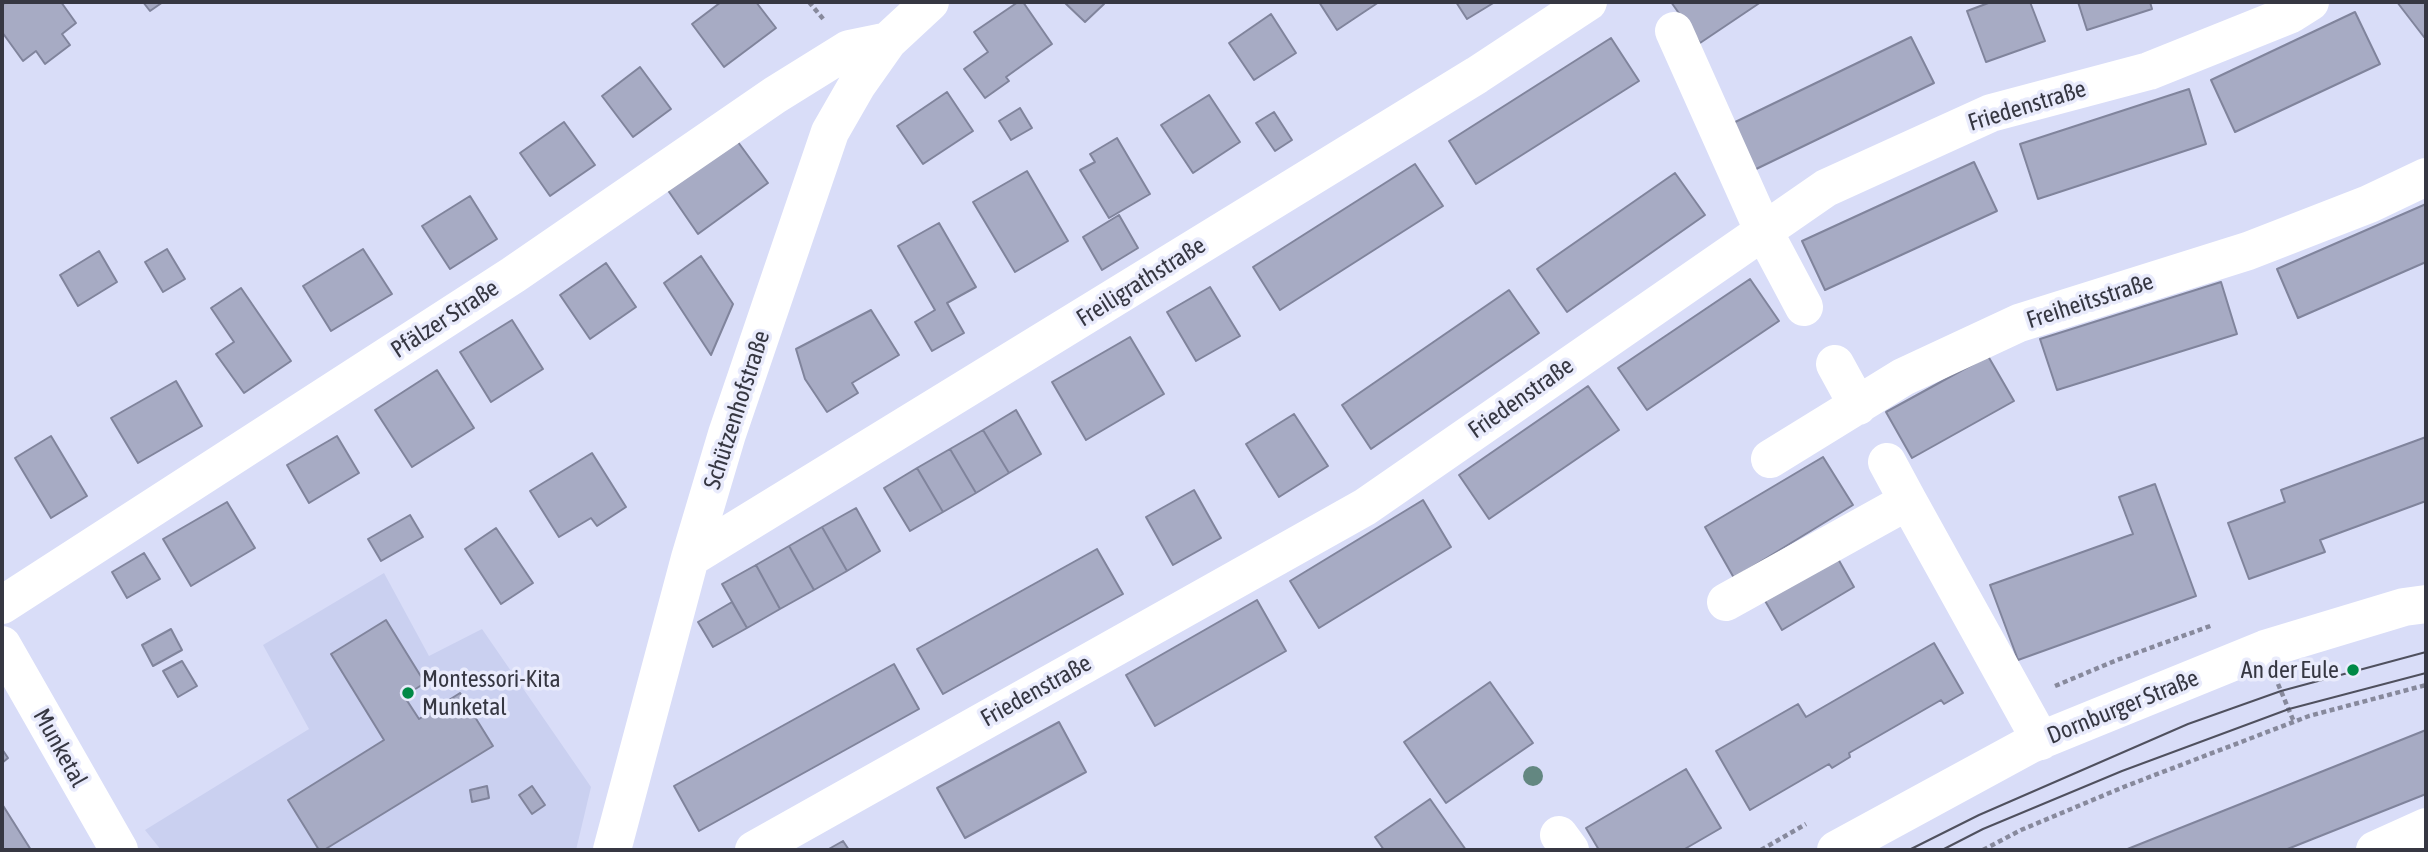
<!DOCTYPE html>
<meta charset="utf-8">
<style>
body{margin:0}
#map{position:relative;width:2428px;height:852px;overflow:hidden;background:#d9ddf8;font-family:"Asap Condensed",sans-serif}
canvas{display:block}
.frame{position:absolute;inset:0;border:4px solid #363742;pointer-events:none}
</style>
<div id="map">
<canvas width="2428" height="852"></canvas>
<div class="frame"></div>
</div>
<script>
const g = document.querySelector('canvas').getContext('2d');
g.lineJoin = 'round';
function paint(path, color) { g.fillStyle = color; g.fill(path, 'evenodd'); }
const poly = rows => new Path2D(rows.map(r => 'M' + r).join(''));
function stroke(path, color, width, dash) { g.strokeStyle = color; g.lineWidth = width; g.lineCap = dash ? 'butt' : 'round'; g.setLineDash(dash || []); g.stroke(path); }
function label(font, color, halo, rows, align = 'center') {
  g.font = font + ' "Asap Condensed",sans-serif'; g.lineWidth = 7; g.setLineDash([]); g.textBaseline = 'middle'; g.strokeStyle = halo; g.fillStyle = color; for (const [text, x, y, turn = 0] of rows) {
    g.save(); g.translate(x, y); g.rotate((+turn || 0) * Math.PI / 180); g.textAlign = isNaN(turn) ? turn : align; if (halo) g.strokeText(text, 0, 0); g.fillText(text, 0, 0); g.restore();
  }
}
paint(poly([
 [384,573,429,656,482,629,591,787,576,850,161,850,145,830,309,729,263,645]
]), '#cad0f0');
const building = poly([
 [6,2,61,2,76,23,62,34,70,45,45,64,36,51,23,61,2,32,2,5,6,2],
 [143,2,163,2,150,11,143,2],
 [721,2,756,2,776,28,724,67,692,24,721,2],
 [1018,2,1023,2,1052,44,1006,77,1009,81,985,98,964,69,988,52,974,32,1018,2],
 [1064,2,1102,2,1104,4,1085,22,1064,2],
 [1319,2,1379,2,1337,30,1319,2],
 [1456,2,1495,2,1467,19,1456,2],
 [1671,2,1761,2,1700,43,1671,2],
 [1991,2,2030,2,2045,41,1986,62,1967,11,1991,2],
 [2078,2,2150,2,2152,9,2087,30,2078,2],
 [2397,2,2426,2,2426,35,2424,37,2397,2],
 [2355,12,2380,64,2235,132,2211,80,2355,12],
 [1271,14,1296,53,1254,80,1229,43,1271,14],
 [1911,37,1934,83,1752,171,1729,125,1911,37],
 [1611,38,1639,81,1476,184,1449,141,1611,38],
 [640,67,671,109,633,137,602,96,640,67],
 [2189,89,2206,144,2038,199,2020,144,2189,89],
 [947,92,973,131,923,164,897,126,947,92],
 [1209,95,1240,142,1193,173,1161,125,1209,95],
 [1020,108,1032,128,1011,140,999,121,1020,108],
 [1274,112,1292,140,1275,151,1256,123,1274,112],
 [564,122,595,165,550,196,520,153,564,122],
 [735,138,768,183,698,234,665,186,735,138],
 [1117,138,1150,194,1109,218,1080,170,1095,162,1090,154,1117,138],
 [1974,162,1997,211,1825,290,1802,241,1974,162],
 [1415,164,1443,206,1280,310,1253,267,1415,164],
 [1027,171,1068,241,1015,272,973,202,1027,171],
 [1675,173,1705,215,1567,312,1537,269,1675,173],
 [470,196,497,239,450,269,422,226,470,196],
 [2426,204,2426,262,2298,318,2277,269,2426,204],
 [1119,215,1138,248,1102,270,1083,237,1119,215],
 [939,223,976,287,947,303,964,333,932,351,915,322,935,310,898,246,939,223],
 [167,249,185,279,163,292,145,262,167,249],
 [363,249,392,294,331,331,303,286,363,249],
 [99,251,117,282,78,306,60,275,99,251],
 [701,256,733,304,711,355,664,283,701,256],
 [606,263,636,307,590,339,560,295,606,263],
 [1750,279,1779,321,1647,410,1618,368,1750,279],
 [2221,282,2237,334,2057,390,2040,339,2221,282],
 [1210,287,1240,336,1196,361,1167,312,1210,287],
 [241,288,291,361,244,393,216,354,234,342,211,308,241,288],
 [1509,290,1539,333,1371,449,1342,405,1509,290],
 [871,310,899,355,852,383,858,393,827,412,805,379,796,349,871,310],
 [512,320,543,369,491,402,460,352,512,320],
 [1130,337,1164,394,1086,440,1052,382,1130,337],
 [1988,356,2014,401,1912,458,1886,412,1988,356],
 [437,370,474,428,412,467,375,410,437,370],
 [176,381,202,426,138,463,111,418,176,381],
 [1588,386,1619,430,1489,519,1459,475,1588,386],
 [1016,410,1041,454,1009,473,983,430,1016,410],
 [1294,414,1328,466,1279,497,1246,444,1294,414],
 [983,430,1009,473,976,493,950,449,983,430],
 [51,436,87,496,51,518,15,458,51,436],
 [337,436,359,473,309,503,287,465,337,436],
 [2426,437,2426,501,2320,540,2325,552,2249,579,2228,523,2285,502,2281,490,2426,437],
 [950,449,976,493,943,512,917,468,950,449],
 [592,453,626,507,597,526,591,518,559,537,530,491,592,453],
 [1823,457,1853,505,1734,578,1705,527,1823,457],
 [917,468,943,512,910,531,884,488,917,468],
 [2155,484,2196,596,2018,660,1990,585,2133,534,2119,497,2155,484],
 [1194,490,1221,538,1173,565,1146,517,1194,490],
 [1423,500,1451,547,1319,628,1290,581,1423,500],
 [227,502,255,548,191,586,163,539,227,502],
 [856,508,880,551,847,571,822,527,856,508],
 [410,515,423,537,381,561,368,539,410,515],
 [822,527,847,571,814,590,789,546,822,527],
 [496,528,533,583,501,604,465,549,496,528],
 [789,546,814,590,780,609,756,565,789,546],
 [1097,549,1123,594,943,694,917,649,1097,549],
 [144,553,160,579,127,598,112,572,144,553],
 [1837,557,1854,587,1782,630,1764,599,1837,557],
 [756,565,780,609,747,628,722,584,756,565],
 [1257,600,1286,651,1155,726,1126,675,1257,600],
 [732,602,747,628,713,647,698,622,732,602],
 [386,620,425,683,404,696,419,719,460,693,493,746,324,850,319,850,288,800,384,740,331,654,386,620],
 [171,629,182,650,153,666,142,645,171,629],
 [1934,643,1963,693,1944,704,1941,700,1849,753,1850,757,1832,768,1829,764,1750,810,1716,751,1798,704,1806,717,1934,643],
 [182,661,197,686,178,697,163,671,182,661],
 [894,664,919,709,699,831,674,786,894,664],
 [1490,682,1533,743,1446,803,1404,742,1490,682],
 [1059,722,1086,772,965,838,937,788,1059,722],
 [2426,730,2426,794,2285,850,2125,850,2426,730],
 [2,749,8,758,2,763,2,749],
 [1686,769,1721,828,1683,850,1599,850,1586,828,1686,769],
 [487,786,489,798,472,802,470,790,487,786],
 [532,786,545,805,532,814,519,795,532,786],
 [1430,799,1466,850,1384,850,1375,837,1430,799],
 [2,804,31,850,2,850,2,804],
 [843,841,849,850,827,850,843,841]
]);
paint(building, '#a7abc4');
stroke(building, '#80849c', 2);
stroke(poly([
 [809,2,824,20],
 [2278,684,2294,722],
 [2055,686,2117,660,2213,625],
 [1761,850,1806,824],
 [1983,850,2021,830,2126,786,2309,716,2426,685]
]), '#87899c', 4.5, [5, 3.5]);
stroke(poly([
 [1674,31,1763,230,1804,307],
 [1835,364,1858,406],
 [1770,459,1903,377,2019,323,2248,251,2369,204,2426,177],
 [1887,462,1908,501],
 [690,558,1477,75,1588,2],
 [1726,602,1908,501,2041,741],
 [2,605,513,275,775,95,849,49,888,41],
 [2,645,119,850],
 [1559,835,1570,850],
 [612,850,690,558,727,434,830,132,857,85,888,41,930,2],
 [754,850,1365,507,1826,188,1991,113,2149,71,2291,14,2310,2],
 [1836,850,2029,745,2265,649,2404,607,2426,604],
 [2375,850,2426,827]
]), '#fff', 38);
stroke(poly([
 [1909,850,1979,815,2188,724,2281,691,2426,652],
 [1942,850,1983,829,2122,771,2289,709,2426,673]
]), '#4f505e', 2);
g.fillStyle = '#638781';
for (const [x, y] of [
 [1533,776]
]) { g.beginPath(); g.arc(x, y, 10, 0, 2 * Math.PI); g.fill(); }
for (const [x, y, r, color] of [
 [2353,670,7,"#008946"],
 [408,693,7,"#008946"]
]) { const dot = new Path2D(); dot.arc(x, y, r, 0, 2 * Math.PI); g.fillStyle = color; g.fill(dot); stroke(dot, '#e9ebfc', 2.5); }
label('24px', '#363742', '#e9ebfc', [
 ["Friedenstraße",2027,106,-17],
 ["Freiligrathstraße",1141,282,-32],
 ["Freiheitsstraße",2090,301,-18],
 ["Pfälzer Straße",445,319,-33],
 ["Friedenstraße",1521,398,-35],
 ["Schützenhofstraße",737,410,-72],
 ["Friedenstraße",1036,691,-29],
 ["Dornburger Straße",2123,707,-22],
 ["Munketal",60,748,61]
]);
label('24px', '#363742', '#e9ebfc', [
 ["An der Eule",2339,670],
 ["Montessori-Kita",422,679,"left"],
 ["Munketal",422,707,"left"]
], 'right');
</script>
